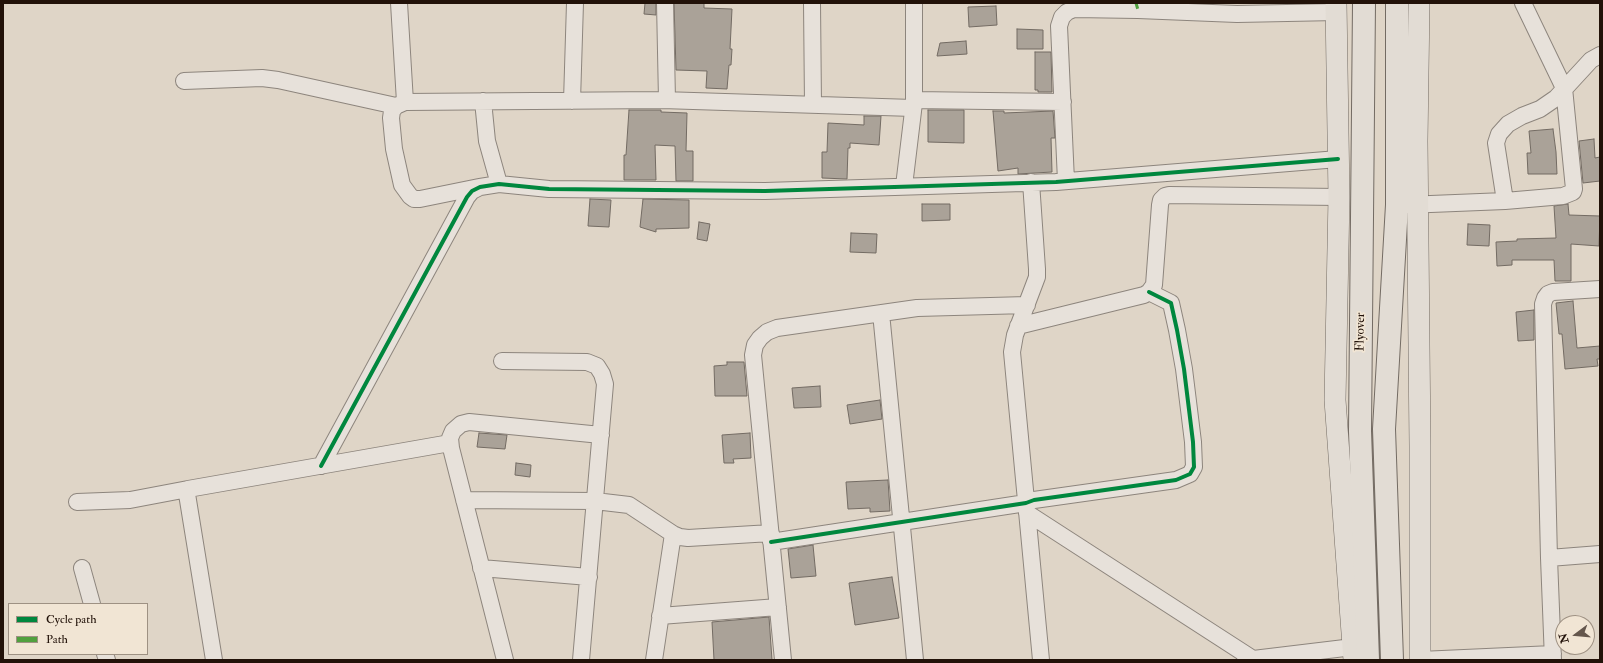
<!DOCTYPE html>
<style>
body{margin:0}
#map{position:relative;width:1603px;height:663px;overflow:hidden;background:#dfd5c7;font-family:"IM FELL Double Pica",serif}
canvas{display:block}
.frame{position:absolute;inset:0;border:4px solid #221209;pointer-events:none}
.legend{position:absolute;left:8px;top:603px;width:140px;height:52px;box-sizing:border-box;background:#f1e5d4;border:1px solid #9e9183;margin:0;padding:5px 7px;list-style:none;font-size:12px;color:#221209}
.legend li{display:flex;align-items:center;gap:8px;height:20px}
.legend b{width:20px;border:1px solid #9e9183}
.north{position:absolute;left:1555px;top:615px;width:40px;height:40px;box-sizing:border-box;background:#f1e5d4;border:1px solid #9e9183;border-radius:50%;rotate:254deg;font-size:11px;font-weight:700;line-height:16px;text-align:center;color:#221209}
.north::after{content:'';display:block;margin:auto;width:14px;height:18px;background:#64564c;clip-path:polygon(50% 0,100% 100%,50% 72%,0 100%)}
</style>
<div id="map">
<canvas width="1603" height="663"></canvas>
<div class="frame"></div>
<ul class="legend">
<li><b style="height:5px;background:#00873e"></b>Cycle path</li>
<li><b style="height:5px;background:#50a03e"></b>Path</li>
</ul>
<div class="north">N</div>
</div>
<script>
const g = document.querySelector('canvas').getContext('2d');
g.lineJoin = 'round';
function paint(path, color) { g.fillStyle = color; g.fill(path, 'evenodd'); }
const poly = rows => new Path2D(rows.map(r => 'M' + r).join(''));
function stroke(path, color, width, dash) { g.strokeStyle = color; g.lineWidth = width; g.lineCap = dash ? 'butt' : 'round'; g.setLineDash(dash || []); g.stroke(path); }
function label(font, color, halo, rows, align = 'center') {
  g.font = font + ' "IM FELL Double Pica",serif'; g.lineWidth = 3.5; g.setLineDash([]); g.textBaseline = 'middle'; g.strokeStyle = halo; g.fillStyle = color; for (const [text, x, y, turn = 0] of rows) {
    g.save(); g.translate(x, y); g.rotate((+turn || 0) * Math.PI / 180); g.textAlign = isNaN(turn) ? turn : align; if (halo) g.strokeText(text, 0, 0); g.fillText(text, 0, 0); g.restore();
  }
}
const building = poly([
 [645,3,656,3,656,15,644,14,645,3],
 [674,3,704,3,704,8,732,9,730,49,732,49,731,65,729,65,727,89,706,88,707,71,676,70,674,3],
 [996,6,997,25,969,27,968,7,996,6],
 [1017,29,1043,30,1043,49,1017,49,1017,29],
 [966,41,967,54,937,56,940,43,966,41],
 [1035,52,1051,52,1052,92,1038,92,1038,90,1035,90,1035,52],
 [629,110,661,110,661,112,687,113,686,151,693,151,693,181,676,181,675,146,655,145,656,180,624,180,624,155,626,155,629,110],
 [928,110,964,110,964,143,928,142,928,110],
 [993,111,1004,111,1004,113,1053,111,1055,138,1051,138,1052,172,1018,174,1018,168,998,171,993,111],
 [864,116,881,116,879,145,850,143,850,148,848,148,847,179,822,178,822,152,827,152,828,123,864,125,864,116],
 [1553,129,1556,152,1557,174,1528,174,1527,153,1531,153,1529,131,1553,129],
 [1594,139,1595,158,1600,157,1600,181,1583,183,1579,141,1594,139],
 [590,199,611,200,609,227,588,226,590,199],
 [643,199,689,200,689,228,656,229,656,232,640,227,643,199],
 [922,204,950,204,950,220,922,221,922,204],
 [1568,204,1569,215,1600,216,1599,246,1571,244,1571,281,1555,281,1554,260,1512,260,1512,265,1497,266,1496,242,1517,241,1517,239,1556,238,1554,206,1568,204],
 [699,222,710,224,707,241,697,239,699,222],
 [1468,224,1490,225,1489,246,1467,245,1468,224],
 [851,233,877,234,876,253,850,252,851,233],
 [1573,301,1577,348,1600,346,1600,359,1597,359,1598,366,1565,369,1562,334,1559,334,1556,303,1573,301],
 [1534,310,1534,340,1518,341,1516,312,1534,310],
 [727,362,744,362,747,396,715,396,714,366,727,365,727,362],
 [820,386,821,407,794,408,792,388,820,386],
 [880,400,882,419,850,424,847,405,880,400],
 [479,433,507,435,505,449,477,447,479,433],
 [750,433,751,458,733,459,734,463,724,463,722,435,750,433],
 [516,463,531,465,530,477,515,475,516,463],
 [888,480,890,511,870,512,870,508,848,509,846,482,888,480],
 [813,545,816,576,791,578,788,549,813,545],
 [892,577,899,618,855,625,849,583,892,577],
 [769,617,772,660,714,660,712,622,769,617]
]);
paint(building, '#aaa298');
stroke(building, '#736b63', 1);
const minor = poly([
 [399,3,405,102],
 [665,3,667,100],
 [812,3,813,105],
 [184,81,262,78,278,80,396,106],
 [914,100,1063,102],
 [483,101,487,141,499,184],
 [572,101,575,3],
 [1066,181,1059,26,1062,17,1067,12,1074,9,1138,10,1237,14,1337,12],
 [1031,182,1037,269,1037,277,1015,335,1012,352,1041,660],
 [904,186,914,103,914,3],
 [479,187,420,199,414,199,410,196,402,185,394,149,391,118,392,111,396,106,405,102,662,100,913,108],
 [1505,201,1496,143,1499,134,1508,124,1522,116,1540,109,1556,98,1591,60,1600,55],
 [1406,205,1505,201,1563,196,1573,192,1574,189,1564,88,1523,3],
 [881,313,915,660],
 [1018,326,1144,295,1149,292,1154,285,1160,205,1161,200,1165,196,1169,195,1339,197],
 [502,361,587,362,597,366,602,374,605,384,581,660],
 [321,466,467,197,472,191,480,187,499,184,549,189,765,191,1056,182,1338,159],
 [464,500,595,501,629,505,673,534,680,537,688,538,771,533],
 [77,502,130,500,188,489],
 [1027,513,1253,659],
 [771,542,1026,503,1034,500,1176,480,1190,474,1194,467,1193,442,1184,369,1177,330,1171,303,1149,292],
 [1549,558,1600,554],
 [82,568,92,604],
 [481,568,589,577],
 [660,616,778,607],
 [105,654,107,660],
 [214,660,187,494,188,489,450,443],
 [505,660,451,448,450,438,453,431,461,424,469,422,601,435],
 [654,660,673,534],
 [783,660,753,355,755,345,760,338,767,332,777,328,917,308,1027,305],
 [1245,660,1353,647],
 [1420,660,1553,654],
 [1553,660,1549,558,1543,304,1545,298,1548,294,1553,292,1600,289]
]);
const major = poly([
 [1336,3,1339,197,1335,400,1354,660],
 [1419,3,1417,141,1420,446,1420,660]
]);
const highway = poly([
 [1364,3,1360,431,1368,660],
 [1392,660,1384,429,1397,205,1397,3]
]);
stroke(minor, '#8d857d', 18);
stroke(major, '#736b63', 22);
stroke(highway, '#736b63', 24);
stroke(minor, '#e7e1da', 16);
stroke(major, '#e2dcd4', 21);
stroke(highway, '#e2dcd4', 22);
stroke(poly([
 [1136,3,1138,10]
]), '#50a03e', 3, [6, 3]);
stroke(poly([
 [321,466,467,197,472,191,480,187,499,184,549,189,765,191,1056,182,1338,159],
 [771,542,1026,503,1034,500,1176,480,1190,474,1194,467,1193,442,1184,369,1177,330,1171,303,1149,292]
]), '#00873e', 4);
label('13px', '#221209', '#f1e5d4', [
 ["Flyover",1361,332,-89]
]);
</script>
